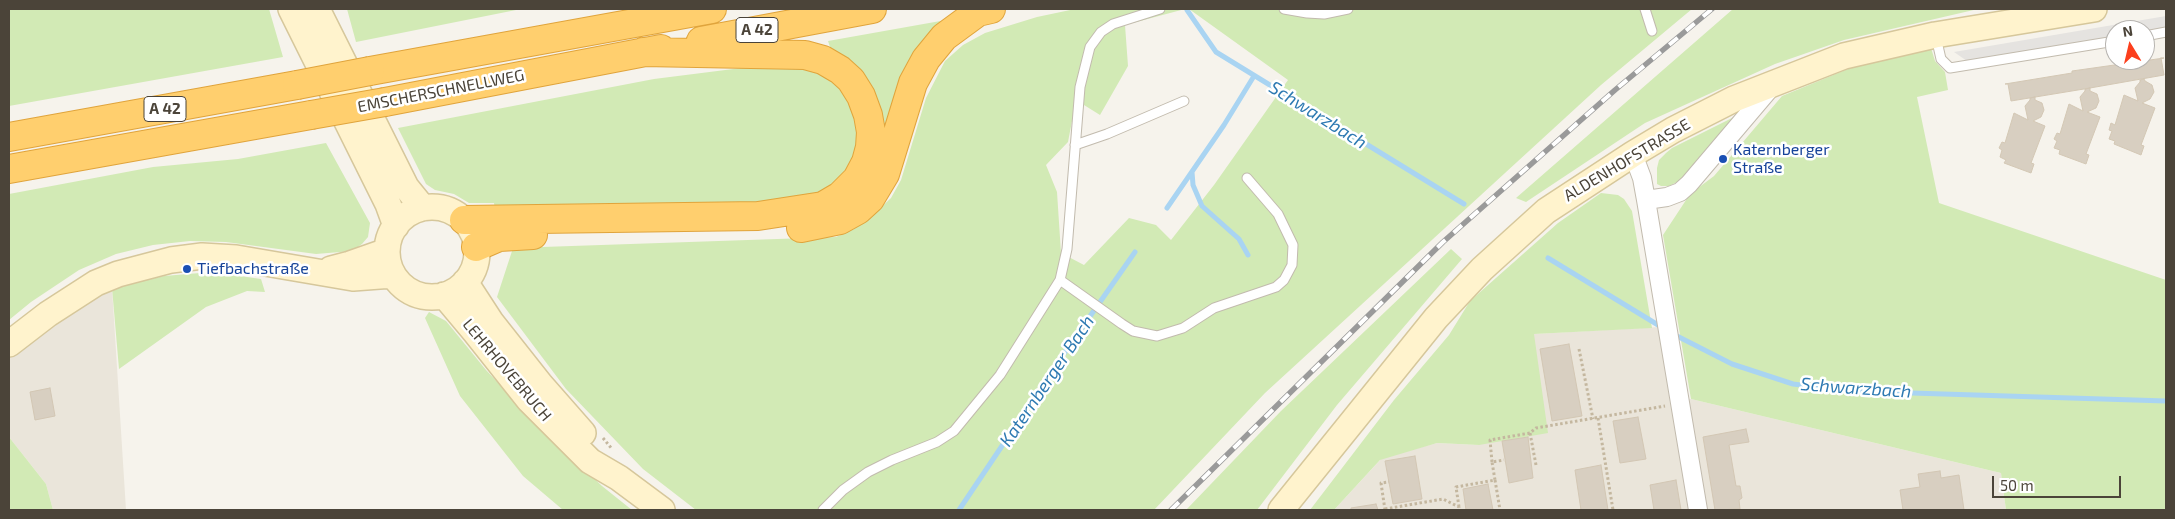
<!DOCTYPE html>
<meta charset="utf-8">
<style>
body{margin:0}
#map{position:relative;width:2175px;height:519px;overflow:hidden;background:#f6f3ec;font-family:"Exo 2",sans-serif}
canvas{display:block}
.frame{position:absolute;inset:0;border:10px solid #4b4439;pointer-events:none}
.north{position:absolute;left:2105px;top:20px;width:50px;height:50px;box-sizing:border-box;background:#fff;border:1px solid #b7b4b0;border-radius:50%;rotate:351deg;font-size:14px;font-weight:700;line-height:20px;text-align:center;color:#4b4439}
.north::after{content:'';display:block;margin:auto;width:18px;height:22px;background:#fc3f1d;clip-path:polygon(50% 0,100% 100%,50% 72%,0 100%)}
.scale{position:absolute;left:1992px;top:476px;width:129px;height:22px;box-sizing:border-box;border:2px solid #4b4439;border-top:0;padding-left:6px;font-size:15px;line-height:18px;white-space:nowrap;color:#4b4439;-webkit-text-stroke:4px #fff;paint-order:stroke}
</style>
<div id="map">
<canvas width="2175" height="519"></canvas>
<div class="frame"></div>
<div class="north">N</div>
<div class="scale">50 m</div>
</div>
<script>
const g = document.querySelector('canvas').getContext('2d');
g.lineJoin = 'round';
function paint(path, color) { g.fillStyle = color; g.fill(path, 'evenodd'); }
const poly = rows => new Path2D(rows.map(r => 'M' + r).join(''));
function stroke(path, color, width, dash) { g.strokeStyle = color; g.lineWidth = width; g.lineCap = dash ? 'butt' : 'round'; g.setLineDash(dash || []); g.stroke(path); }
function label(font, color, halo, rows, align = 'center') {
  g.font = font + ' "Exo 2",sans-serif'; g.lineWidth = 5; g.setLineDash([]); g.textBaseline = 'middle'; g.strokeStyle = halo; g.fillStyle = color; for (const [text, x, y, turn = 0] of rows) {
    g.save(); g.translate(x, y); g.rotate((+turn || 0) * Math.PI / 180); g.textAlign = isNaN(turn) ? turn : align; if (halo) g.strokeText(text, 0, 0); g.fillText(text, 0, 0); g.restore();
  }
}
paint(poly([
 [112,288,126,510,53,510,46,484,9,437,9,355,52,321],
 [1660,327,1670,403,1691,399,2001,473,2006,510,1334,510,1383,457,1437,443,1479,445,1534,334]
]), '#eae5da');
paint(poly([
 [9,9,269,9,283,57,9,106],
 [347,9,521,9,356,42],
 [1075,9,1185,9,1125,25,1128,66,1100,115,1076,100,1068,142,1046,165,1057,192,1061,253,1084,265,1129,218,1156,225,1171,240,1214,185,1288,80,1189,9,1692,9,1601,85,1265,393,1154,510,696,510,643,469,566,389,497,297,513,248,836,237,854,229,875,213,891,198,901,180,926,98,945,61,963,45,985,33,1037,17],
 [1733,9,1978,9,1844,40,1775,64,1645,123,1526,202,1516,198],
 [946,20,886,142,879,105,867,81,831,50,828,41],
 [1931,48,1935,61,1945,72,1948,90,1917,97,1939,203,2166,280,2166,510,2006,510,2001,473,1691,399,1663,235,1690,194,1714,176,1782,96,1848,69],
 [757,66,793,66,817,71,835,82,849,96,862,136,849,175,808,201,495,212,494,203,469,203,454,194,435,190,426,184,398,128,654,79],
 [1738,115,1681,180,1669,186,1661,186,1657,184,1657,168,1659,160,1666,153,1672,148],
 [326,143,370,223,368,237,362,244,352,251,316,254,226,242,190,241,153,245,116,254,79,270,31,302,9,320,9,194,153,167,238,159],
 [1601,193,1618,195,1624,199,1632,211,1652,328,1534,334,1548,433,1479,445,1437,443,1380,460,1334,510,1310,510,1394,400,1449,335,1470,301,1558,223],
 [1451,249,1462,259,1337,405,1257,510,1186,510,1281,411],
 [212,272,261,279,265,292,247,291,206,307,119,369,112,288,164,276],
 [429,312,446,321,486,370,536,423,602,486,632,510,563,510,523,476,460,396,425,318],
 [9,437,46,484,53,510,9,510]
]), '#d2eab5');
paint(poly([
 [2166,16,2166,28,2145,32,2145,30,2115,30,2115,37,1967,61,1954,52]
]), '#e5e3e0');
stroke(poly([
 [1187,10,1216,52,1464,204],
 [1192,172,1193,185,1202,206,1239,239,1248,255],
 [1167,208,1224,125,1254,76],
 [1548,258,1663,328],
 [1673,334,1732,364,1793,384,1848,391,2166,401],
 [959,510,1065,352,1135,252]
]), '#a9d4f2', 5);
const building = poly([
 [2161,58,2164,75,2090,88,2011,101,2008,84,2005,84,2072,73,2072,71,2164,58,2161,58],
 [2144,79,2145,81,2152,85,2154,92,2150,99,2142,103,2155,108,2141,145,2144,146,2141,155,2114,144,2115,141,2109,139,2112,131,2109,130,2111,123,2115,125,2124,95,2138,101,2135,88,2140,82,2140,80,2144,79],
 [2090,88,2090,91,2097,94,2099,101,2096,108,2087,112,2100,117,2086,154,2089,155,2086,164,2059,154,2060,150,2054,148,2057,141,2054,139,2057,133,2060,134,2069,104,2083,111,2080,97,2085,91,2085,89,2090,88],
 [2035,97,2035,100,2042,103,2044,110,2041,117,2033,121,2045,126,2031,163,2034,164,2031,173,2004,163,2006,160,2000,157,2002,150,1999,148,2002,142,2005,143,2014,113,2028,120,2025,106,2030,100,2030,98,2035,97],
 [1569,344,1582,416,1552,421,1540,349,1569,344],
 [50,388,55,416,35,420,30,392,50,388],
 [1638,417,1646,459,1620,463,1613,421,1638,417],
 [1746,429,1749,442,1729,445,1736,486,1740,486,1742,498,1739,500,1740,509,1715,510,1703,437,1746,429],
 [1528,437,1533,478,1509,483,1502,441,1528,437],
 [1415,456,1422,499,1393,504,1385,461,1415,456],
 [1601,465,1608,510,1581,510,1575,470,1601,465],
 [1940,471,1941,478,1959,475,1964,510,1903,510,1900,490,1920,487,1918,474,1940,471],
 [1676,480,1681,510,1654,510,1650,485,1676,480],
 [1488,484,1493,510,1466,510,1463,489,1488,484],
 [1376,504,1378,510,1351,510,1351,508,1376,504]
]);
paint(building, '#d8cfc1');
stroke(building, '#d3c7b4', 1);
const lane = poly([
 [1284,9,1307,13,1324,14,1348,9],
 [1645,9,1652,31],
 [2145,36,2166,32],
 [1936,37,1941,59,1950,68,2115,41],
 [1075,145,1107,134,1184,101],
 [1060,280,1122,324,1133,331,1157,336,1183,328,1214,308,1276,287,1284,280,1292,265,1293,245,1278,214,1247,178],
 [823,510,843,490,868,472,892,460,937,442,954,431,1000,375,1060,280,1067,249,1080,87,1090,47,1101,32,1113,24,1160,9]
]);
const street = poly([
 [1633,154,1642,178,1646,200,1698,510],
 [1646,200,1667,197,1680,192,1689,184,1773,85]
]);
const secondary = poly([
 [291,9,388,204,396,226],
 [317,9,406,187,423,208],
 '387 252a45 45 0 1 1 90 0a45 45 0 1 1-90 0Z',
 [331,269,350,264,387,251],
 [465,282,491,322,540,384,583,433],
 [444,295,475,332,529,400,590,461,619,478,662,510],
 [9,344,48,314,96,283,118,274,171,260,202,256,236,258,353,278,393,275],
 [1281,510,1436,318,1482,269,1546,211,1633,154,1673,130,1734,99,1844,56,1935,35,2094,9]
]);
const highway = poly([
 [701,41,872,9],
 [370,71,712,9],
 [385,102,661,49],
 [9,137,297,85],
 [9,169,311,115],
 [464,220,758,216,823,206,840,196,857,179,866,162,870,147,871,132,868,115,861,96,851,80,840,70,823,60,805,55,643,52],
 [801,228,840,220,858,210,870,199,885,174,913,83,926,59,944,37,978,12,991,9],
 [476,247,499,237,533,235]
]);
stroke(lane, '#c2bbae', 11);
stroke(street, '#c2bbae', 20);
stroke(secondary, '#d6c79b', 28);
stroke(highway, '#e0a43c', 30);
stroke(poly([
 [396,295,410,303,427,306],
 [1579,349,1593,419],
 [1598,418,1613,510],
 [1530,433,1536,465],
 [603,438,612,449],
 [1492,462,1490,440,1530,433,1536,428,1665,406],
 [1495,480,1500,510],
 [1459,507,1456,487,1495,480,1492,462,1504,460],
 [1385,509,1443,499,1459,507,1459,510],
 [1385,510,1381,483,1389,482]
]), '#c4b79f', 3, [2.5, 2.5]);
stroke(lane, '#fff', 9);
stroke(street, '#fff', 18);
stroke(secondary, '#fff3cd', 25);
stroke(highway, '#ffcf6e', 28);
const rail = poly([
 [1171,510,1443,242,1615,90,1712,9]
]);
stroke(rail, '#9a9a9a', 5.5);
stroke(rail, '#fff', 4, [11]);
const highwayBridge = poly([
 [297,85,370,71],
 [311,115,385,102]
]);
stroke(highwayBridge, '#e0a43c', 30, []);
stroke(highwayBridge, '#ffcf6e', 28);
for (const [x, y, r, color] of [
 [1723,159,5,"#1a4fb4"],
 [187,269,5,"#1a4fb4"]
]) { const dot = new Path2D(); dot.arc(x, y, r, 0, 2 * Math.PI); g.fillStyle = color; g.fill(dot); stroke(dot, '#fff', 2); }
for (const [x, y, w] of [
 [757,30,42],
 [165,109,42]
]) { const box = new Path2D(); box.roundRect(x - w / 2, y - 12.5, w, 25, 4); g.fillStyle = '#fff'; g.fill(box); stroke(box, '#4b4439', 1); }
label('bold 15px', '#4b4439', null, [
 ["A 42",757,30],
 ["A 42",165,109]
]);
label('16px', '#4b4439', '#fff', [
 ["EMSCHERSCHNELLWEG",441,91,-11],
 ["ALDENHOFSTRASSE",1627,160,-31],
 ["LEHRHOVEBRUCH",507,370,50]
]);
label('16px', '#164399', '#fff', [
 ["Katernberger",1733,150],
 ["Straße",1733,168],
 ["Tiefbachstraße",197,269]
], 'left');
label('italic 18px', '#2e7ab2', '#fff', [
 ["Schwarzbach",1318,115,32],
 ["Katernberger Bach",1047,381,-56],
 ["Schwarzbach",1856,388,4]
]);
</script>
